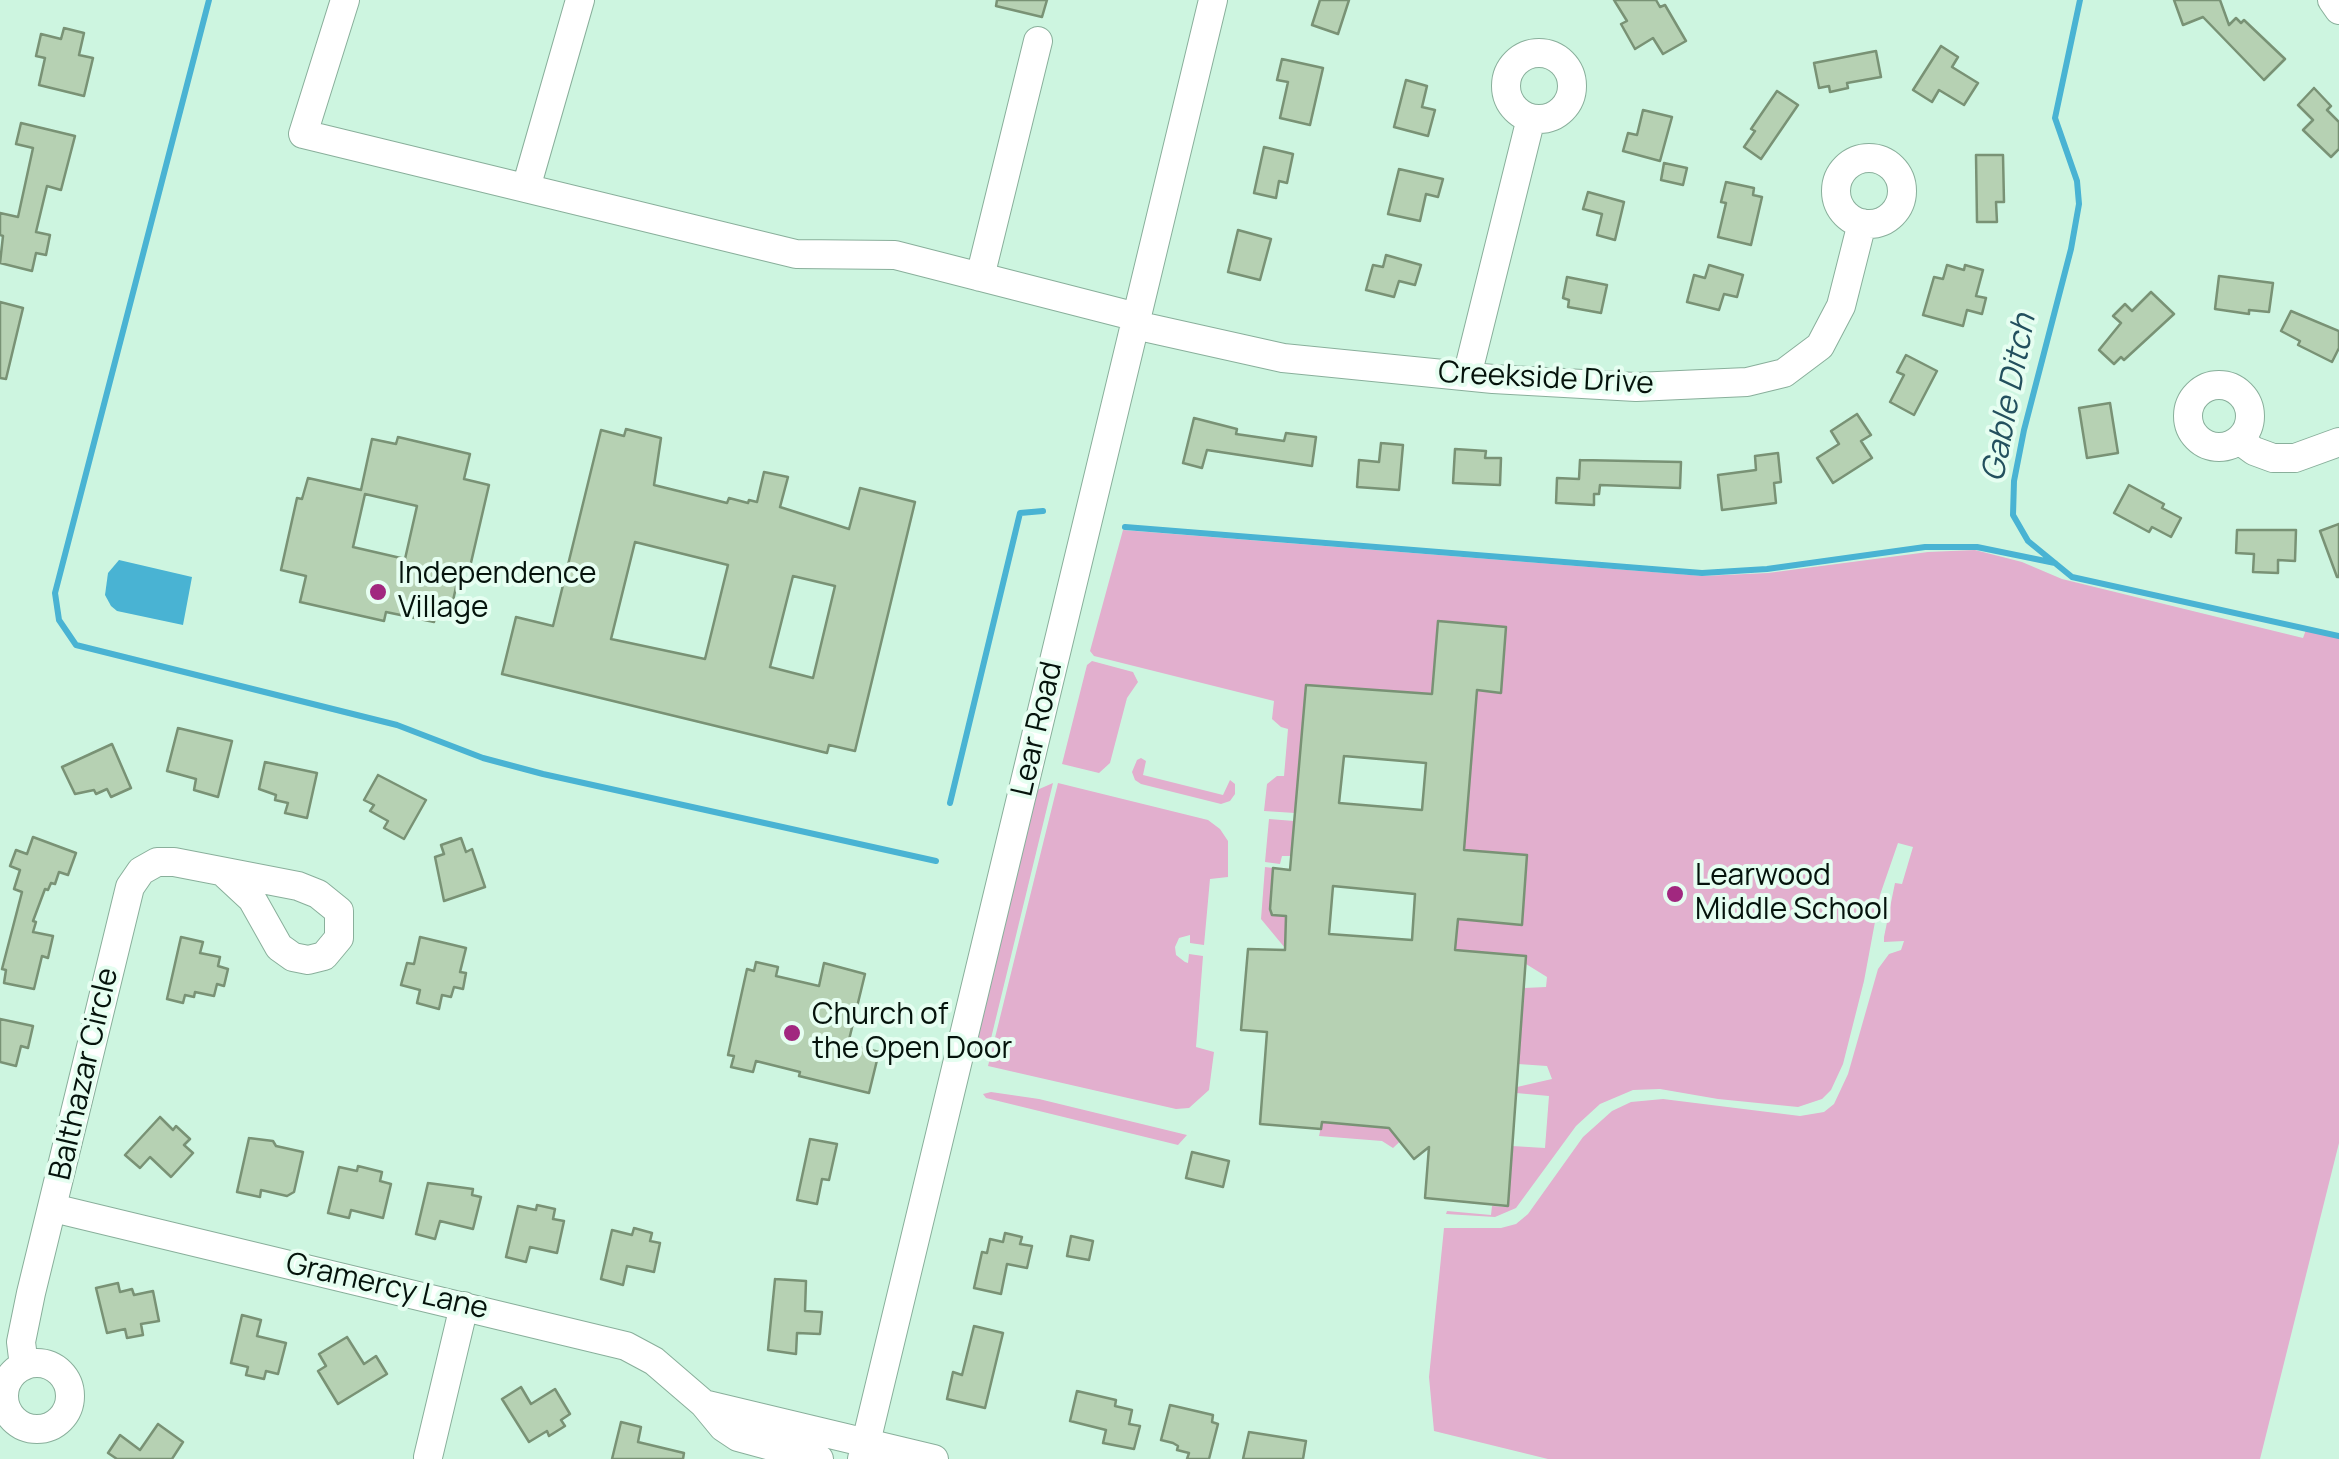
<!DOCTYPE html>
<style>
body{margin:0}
canvas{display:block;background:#cdf5e0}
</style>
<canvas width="2339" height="1459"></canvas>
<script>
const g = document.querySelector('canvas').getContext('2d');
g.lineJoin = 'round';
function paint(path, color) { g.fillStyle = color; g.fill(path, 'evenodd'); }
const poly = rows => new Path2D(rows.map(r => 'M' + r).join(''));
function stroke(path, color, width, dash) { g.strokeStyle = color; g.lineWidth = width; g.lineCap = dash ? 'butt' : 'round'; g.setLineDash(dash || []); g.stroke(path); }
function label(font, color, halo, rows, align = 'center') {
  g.font = font + ' Manrope,sans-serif'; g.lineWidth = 8; g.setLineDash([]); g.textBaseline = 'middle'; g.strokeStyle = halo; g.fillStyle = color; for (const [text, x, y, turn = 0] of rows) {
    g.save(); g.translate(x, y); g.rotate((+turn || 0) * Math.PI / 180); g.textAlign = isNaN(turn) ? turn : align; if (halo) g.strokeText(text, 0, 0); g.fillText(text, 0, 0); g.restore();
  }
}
paint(poly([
 [1123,530,1703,576,1768,573,1928,552,1975,550,2022,562,2062,579,2303,638,2307,627,2339,635,2339,1143,2260,1459,1548,1459,1434,1431,1429,1377,1444,1228,1501,1228,1516,1224,1528,1214,1583,1137,1612,1111,1631,1102,1663,1099,1800,1116,1824,1112,1834,1104,1848,1074,1878,969,1889,954,1901,950,1904,941,1884,942,1884,937,1895,883,1902,884,1913,847,1898,843,1880,895,1864,981,1843,1064,1831,1090,1822,1099,1798,1107,1718,1099,1660,1089,1633,1090,1600,1104,1576,1126,1516,1208,1495,1217,1446,1214,1447,1211,1491,1215,1492,1206,1507,1207,1512,1146,1545,1148,1549,1096,1516,1093,1517,1087,1552,1079,1547,1066,1518,1064,1524,988,1546,987,1547,977,1526,964,1526,956,1449,950,1456,942,1458,919,1522,924,1462,865,1476,700,1474,690,1501,692,1506,627,1438,621,1434,695,1306,685,1295,813,1264,811,1267,784,1277,776,1284,776,1288,729,1281,727,1272,719,1274,701,1094,656,1090,651],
 [1092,661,1133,672,1138,682,1127,698,1110,763,1099,773,1062,764,1087,665],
 [1141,758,1146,761,1143,775,1223,795,1230,780,1235,784,1235,794,1230,801,1221,804,1141,784,1135,780,1132,772,1137,760],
 [1053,783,986,1059,975,1044,1037,790],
 [1058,783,1208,820,1220,829,1228,841,1228,877,1210,879,1204,945,1190,943,1190,935,1179,938,1175,947,1176,955,1185,962,1188,963,1189,954,1203,956,1196,1047,1214,1052,1209,1090,1189,1108,1176,1109,988,1066],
 [1269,819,1294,821,1291,856,1282,856,1280,864,1265,862],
 [1265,867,1273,868,1270,908,1286,916,1285,948,1261,919],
 [991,1092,1039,1099,1187,1135,1178,1145,986,1098,983,1094],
 [1322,1122,1409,1130,1408,1134,1393,1148,1382,1141,1319,1136]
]), '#e2afce');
paint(poly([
 [119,560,192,577,183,625,117,611,111,606,105,595,108,573]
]), '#49b3d3');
stroke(poly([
 [209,0,55,593,59,620,76,645,397,725,483,758,543,774,936,861],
 [2080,0,2055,118,2077,181,2079,204,2071,249,2024,430,2014,481,2013,515,2028,541,2072,577,2339,636],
 [1125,527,1702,573,1767,569,1925,547,1977,547,2055,563],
 [950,803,1020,513,1043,511]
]), '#49b3d3', 6);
const building = poly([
 [997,0,1047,0,1042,17,996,6,997,0],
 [1320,0,1349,0,1338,34,1312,25,1320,0],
 [1614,0,1656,0,1660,7,1665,5,1686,41,1663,54,1653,38,1635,49,1621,24,1627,21,1614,0],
 [2174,0,2220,0,2229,25,2236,18,2241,23,2244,20,2285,59,2264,80,2203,17,2183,25,2174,0],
 [64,28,84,33,79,55,93,58,84,96,39,85,45,58,36,56,41,34,61,39,64,28],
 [1941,46,1958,57,1952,67,1978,83,1964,105,1939,90,1932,102,1913,90,1941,46],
 [1876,51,1881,77,1847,83,1848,88,1830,92,1829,86,1819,88,1814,63,1876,51],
 [1282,59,1323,68,1310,125,1280,118,1288,82,1277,80,1282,59],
 [1406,80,1427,86,1422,107,1435,110,1428,136,1394,127,1406,80],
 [2314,88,2331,106,2327,110,2339,122,2339,149,2331,157,2303,130,2313,120,2298,105,2314,88],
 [1777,91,1798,105,1761,159,1744,147,1755,131,1751,129,1777,91],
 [1643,110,1672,117,1660,161,1623,151,1628,133,1637,135,1643,110],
 [21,123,75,136,61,190,47,186,36,232,50,235,46,255,36,253,32,271,0,263,3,236,0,235,0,213,18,217,33,148,16,144,21,123],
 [1264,147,1293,154,1287,183,1279,181,1276,198,1254,193,1264,147],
 [1976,155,2003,155,2004,202,1996,202,1997,222,1977,222,1976,155],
 [1664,163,1687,168,1683,185,1661,180,1664,163],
 [1399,169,1443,179,1438,197,1426,194,1420,221,1388,214,1399,169],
 [1726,182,1754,188,1753,195,1762,197,1751,245,1718,237,1726,203,1721,202,1726,182],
 [1588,192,1624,202,1615,240,1597,235,1602,214,1583,209,1588,192],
 [1238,230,1271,239,1260,280,1228,272,1238,230],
 [1386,255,1421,265,1415,285,1399,281,1394,297,1366,290,1373,265,1383,267,1386,255],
 [1709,265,1743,275,1737,297,1724,294,1719,310,1687,302,1694,275,1705,278,1709,265],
 [1947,265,1964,270,1965,265,1983,270,1976,296,1986,298,1982,314,1967,310,1963,326,1923,315,1934,277,1943,279,1947,265],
 [2219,276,2273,283,2269,312,2249,310,2249,314,2215,309,2219,276],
 [1567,277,1607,285,1601,313,1568,307,1569,300,1563,298,1567,277],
 [2151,292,2174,314,2124,360,2121,357,2114,364,2099,350,2121,323,2113,316,2125,304,2132,311,2151,292],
 [0,302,23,308,6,379,0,378,0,302],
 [2291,311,2339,331,2339,348,2332,362,2298,345,2300,341,2281,331,2291,311],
 [1906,355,1937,371,1914,415,1890,402,1904,375,1897,372,1906,355],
 [2110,403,2118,453,2087,458,2079,408,2110,403],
 [1857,414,1871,435,1861,441,1872,458,1833,483,1817,458,1839,444,1831,431,1857,414],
 [1194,418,1237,429,1236,434,1284,441,1286,433,1316,437,1312,466,1207,450,1202,468,1183,463,1194,418],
 [626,429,661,438,654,485,727,503,729,498,748,503,749,500,757,502,764,472,788,477,780,507,849,529,860,488,915,502,855,751,829,745,827,753,502,674,516,617,553,626,601,430,624,436,626,429],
 [635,542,728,565,705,659,611,639,635,542],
 [793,576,835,586,813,678,770,667,793,576],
 [398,437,470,454,464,479,489,485,470,567,461,565,450,614,443,613,442,619,435,617,434,622,386,612,384,621,300,602,306,576,281,570,297,498,302,499,308,478,361,490,372,439,396,444,398,437],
 [365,494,417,506,405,559,353,547,365,494],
 [1381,443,1403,445,1399,490,1357,487,1359,460,1379,462,1381,443],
 [1455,449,1486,451,1485,458,1501,458,1500,485,1453,483,1455,449],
 [1778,453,1781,482,1774,483,1776,503,1722,510,1718,475,1756,470,1755,456,1778,453],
 [1580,460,1681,462,1680,488,1600,485,1599,494,1594,494,1594,505,1556,503,1557,478,1579,479,1580,460],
 [2129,485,2164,504,2162,508,2181,518,2171,537,2152,527,2149,532,2114,513,2129,485],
 [2339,524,2339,577,2337,577,2320,531,2339,524],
 [2237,530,2296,530,2295,561,2278,560,2278,573,2253,572,2254,554,2236,553,2237,530],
 [1438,621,1506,627,1501,693,1477,690,1464,850,1527,855,1522,925,1458,919,1455,950,1526,956,1508,1206,1425,1198,1429,1147,1414,1159,1389,1128,1322,1122,1321,1129,1260,1124,1267,1032,1241,1030,1248,949,1285,950,1286,916,1272,915,1270,909,1273,868,1290,870,1306,685,1432,694,1438,621],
 [1344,756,1426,763,1422,810,1339,803,1344,756],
 [1333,886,1415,894,1412,940,1329,934,1333,886],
 [178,728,232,741,218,797,194,790,196,779,167,771,178,728],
 [112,744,131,788,111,797,107,789,96,794,94,790,75,794,62,767,112,744],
 [265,762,317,773,307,818,285,813,288,803,275,800,276,795,259,789,265,762],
 [378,775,426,800,404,839,384,828,388,821,370,811,374,805,364,800,378,775],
 [33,837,76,853,68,875,59,872,55,884,51,883,48,890,45,889,33,921,36,922,33,932,53,936,48,958,42,956,34,989,4,983,6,970,2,969,22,892,14,889,20,870,10,866,16,850,27,854,33,837],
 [461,838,466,852,472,849,485,887,444,901,435,857,444,854,441,845,461,838],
 [181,937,203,942,200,953,220,957,218,966,228,969,224,986,217,984,214,996,195,992,194,997,185,995,183,1003,167,999,181,937],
 [420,937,466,948,460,972,466,973,463,989,454,987,451,997,442,995,439,1009,417,1003,420,990,401,985,407,963,414,964,420,937],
 [756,962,778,967,776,976,819,986,824,963,865,974,848,1044,879,1052,869,1093,799,1076,800,1072,756,1061,753,1072,731,1067,734,1056,728,1055,747,969,754,971,756,962],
 [0,1019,33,1026,28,1048,21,1046,16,1066,0,1062,0,1019],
 [160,1117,173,1130,176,1126,190,1139,184,1145,193,1153,171,1177,150,1157,140,1168,125,1155,160,1117],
 [249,1138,273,1141,276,1146,303,1152,294,1192,287,1196,261,1190,260,1197,237,1192,249,1138],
 [810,1139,837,1144,829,1180,822,1179,817,1204,797,1200,810,1139],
 [1192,1152,1229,1161,1223,1187,1186,1178,1192,1152],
 [358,1166,382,1172,380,1181,391,1184,383,1218,351,1210,349,1218,328,1213,339,1167,357,1171,358,1166],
 [428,1183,473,1189,472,1195,481,1197,473,1229,440,1221,435,1239,416,1234,428,1183],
 [537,1205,555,1209,553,1219,564,1221,557,1253,530,1247,526,1262,506,1257,518,1206,536,1210,537,1205],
 [634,1228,652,1233,650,1241,660,1243,654,1272,627,1266,623,1285,601,1279,612,1230,632,1235,634,1228],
 [1005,1233,1022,1237,1020,1244,1032,1246,1027,1268,1007,1264,1001,1294,974,1288,982,1252,987,1253,990,1239,1003,1242,1005,1233],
 [1071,1236,1093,1241,1089,1260,1067,1256,1071,1236],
 [775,1279,806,1281,805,1311,822,1312,820,1334,797,1333,796,1354,768,1350,775,1279],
 [118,1283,120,1292,132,1289,134,1295,153,1291,159,1321,141,1324,143,1335,127,1338,125,1329,107,1333,96,1288,118,1283],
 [242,1315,261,1320,257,1336,286,1343,278,1374,266,1371,264,1379,246,1375,248,1367,231,1363,242,1315],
 [974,1326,1003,1333,985,1408,947,1399,953,1372,962,1375,974,1326],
 [347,1337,364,1364,376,1356,387,1374,338,1404,318,1371,326,1366,319,1354,347,1337],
 [521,1387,531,1404,555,1389,570,1414,561,1420,565,1426,549,1436,547,1431,529,1442,502,1399,521,1387],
 [1077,1391,1116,1400,1115,1406,1132,1410,1129,1424,1140,1426,1134,1449,1103,1443,1106,1430,1070,1421,1077,1391],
 [1170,1405,1213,1415,1212,1422,1218,1424,1209,1459,1187,1459,1189,1453,1177,1450,1178,1446,1173,1443,1161,1440,1170,1405],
 [621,1422,641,1427,638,1442,684,1453,683,1459,612,1459,621,1422],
 [158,1424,183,1442,172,1459,117,1459,108,1453,120,1435,140,1450,158,1424],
 [1249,1432,1306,1441,1303,1459,1243,1459,1249,1432]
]);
paint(building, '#b6d1b3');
stroke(building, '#799275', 2.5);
const minor = poly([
 [345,0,303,134,796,254,895,255,1137,317],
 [2332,0,2339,10],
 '1506 86a33 33 0 1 1 66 0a33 33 0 1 1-66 0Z',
 '1836 191a33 33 0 1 1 66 0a33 33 0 1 1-66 0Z',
 [526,188,580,0],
 [980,277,1038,41],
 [1135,325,1283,358,1493,379,1636,387,1747,382,1784,373,1820,346,1841,306,1862,223],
 [1467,376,1531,118],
 '2188 416a31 31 0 1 1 62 0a31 31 0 1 1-62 0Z',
 [2239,440,2254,451,2273,458,2295,458,2339,442],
 [53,1208,626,1346,654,1361,704,1404,723,1427,738,1437,819,1459],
 '4 1396a33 33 0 1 1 66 0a33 33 0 1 1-66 0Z',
 [24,1366,21,1342,31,1293,130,887,141,871,157,862,174,862,298,886,318,894,339,911,339,938,324,956,308,960,293,957,279,947,252,899,224,873],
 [704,1404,934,1459],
 [428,1457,464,1306],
 [862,1459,1213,0]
]);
stroke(minor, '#89af9b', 30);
stroke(minor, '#fff', 28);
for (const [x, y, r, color] of [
 [378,592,10,"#a1287f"],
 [1675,894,10,"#a1287f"],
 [792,1033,10,"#a1287f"]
]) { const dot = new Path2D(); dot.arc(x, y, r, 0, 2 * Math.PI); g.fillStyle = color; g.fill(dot); stroke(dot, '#e6fef1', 4); }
label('30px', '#05130c', '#e6fef1', [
 ["Creekside Drive",1546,379,3],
 ["Lear Road",1038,729,-77],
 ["Balthazar Circle",85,1074,-77],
 ["Gramercy Lane",387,1287,13]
]);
label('30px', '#05130c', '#e6fef1', [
 ["Independence",398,575],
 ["Village",398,609],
 ["Learwood",1695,877],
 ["Middle School",1695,911],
 ["Church of",812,1016],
 ["the Open Door",812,1050]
], 'left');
label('italic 32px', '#23505e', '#e6fef1', [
 ["Gable Ditch",2010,398,-79]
]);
</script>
